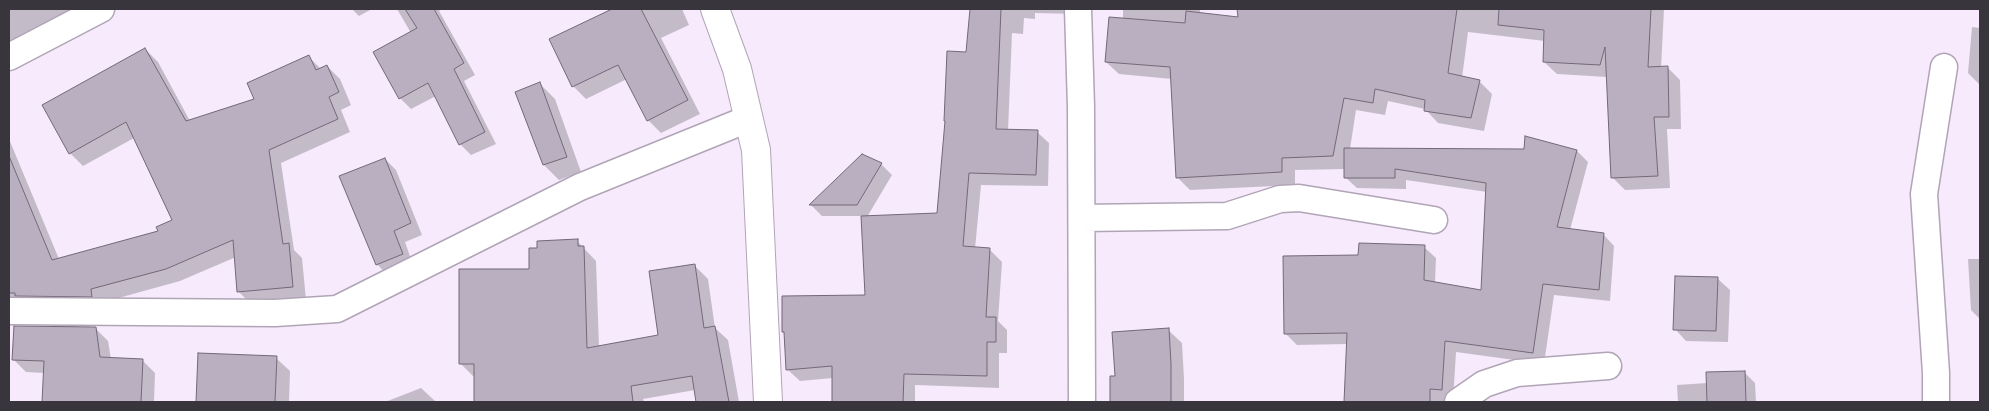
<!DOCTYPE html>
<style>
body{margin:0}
#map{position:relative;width:1989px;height:411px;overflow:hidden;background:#f6eafc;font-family:Cabin,sans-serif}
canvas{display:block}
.frame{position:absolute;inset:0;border:10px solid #39353c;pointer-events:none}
</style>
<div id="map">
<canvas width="1989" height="411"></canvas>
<div class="frame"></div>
</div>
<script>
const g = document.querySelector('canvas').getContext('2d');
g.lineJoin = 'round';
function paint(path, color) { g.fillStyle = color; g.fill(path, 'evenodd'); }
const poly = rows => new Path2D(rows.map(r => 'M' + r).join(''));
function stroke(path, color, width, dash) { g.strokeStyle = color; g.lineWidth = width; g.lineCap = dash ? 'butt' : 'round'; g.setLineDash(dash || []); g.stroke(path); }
paint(poly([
 [9,9,71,9,73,12,9,55],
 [352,9,372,9,359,16],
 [397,9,442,9,439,11,475,75,464,81,496,144,471,155,460,144,436,96,411,109,400,98,411,33],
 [615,9,682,9,689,25,661,38,700,114,661,133,648,120,627,79,586,99,573,86,550,40],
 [971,9,1082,9,1077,14,1035,13,1035,19,1024,18,1023,34,1012,33,1008,131,1037,132,1049,143,1048,186,981,185,975,249,990,250,1002,262,998,321,1007,330,1007,353,999,353,999,388,915,385,915,402,833,402,833,378,800,381,788,370,786,335,783,332,866,296,862,216,822,216,811,205,862,156,881,164,892,175,867,217,939,214,967,53],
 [1123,9,1200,9,1200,14,1239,19,1239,9,1664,9,1661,68,1668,68,1680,80,1681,129,1667,129,1670,188,1625,190,1612,177,1607,77,1557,74,1544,62,1545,41,1468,32,1462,78,1480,82,1492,94,1484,131,1438,123,1425,109,1388,101,1385,115,1356,110,1350,149,1577,151,1588,162,1570,230,1603,234,1614,246,1610,301,1554,295,1544,364,1456,352,1453,401,1345,402,1348,344,1297,345,1285,333,1359,257,1424,247,1436,258,1435,283,1482,291,1487,192,1406,180,1406,189,1357,188,1345,177,1345,169,1295,170,1295,185,1190,190,1177,177,1172,79,1119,74,1106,62,1123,19],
 [1972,27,1980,28,1980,85,1968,73],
 [145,49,158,62,190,121,256,100,309,57,321,69,327,66,340,79,351,105,341,110,350,132,281,163,294,250,302,258,306,300,251,304,238,291,236,257,180,281,104,302,9,304,9,139,59,259,160,232,174,221,134,138,83,166,70,153],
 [540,84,555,99,581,172,559,180,544,165,517,92],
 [385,159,396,170,422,235,405,242,413,265,388,276,377,264],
 [577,241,596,261,599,347,660,336,695,266,708,279,715,328,728,340,739,402,698,402,695,390,643,399,644,402,476,402,476,376,473,376,460,363,530,271],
 [1968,259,1980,259,1980,319,1971,310],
 [1676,277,1718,279,1730,290,1728,342,1686,341,1675,329],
 [95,328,108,341,111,359,143,361,155,373,154,402,43,402,44,373,26,372,13,359],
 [1168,330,1182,343,1184,379,1184,402,1111,402,1111,377,1116,377],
 [199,354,276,358,290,371,289,402,197,402],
 [1744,372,1755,383,1756,402,1678,402,1677,385,1707,383],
 [421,388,436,402,385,402]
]), '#0003');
const building = poly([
 [405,9,434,9,464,63,454,69,485,132,459,145,428,83,399,99,373,52,417,28,405,9],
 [612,9,641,9,688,100,647,121,618,65,572,87,549,39,612,9],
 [970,9,1001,9,996,129,1038,130,1036,175,969,173,963,246,990,248,986,317,996,317,996,342,987,342,987,376,904,374,903,402,832,402,832,366,786,370,784,332,782,332,782,296,865,295,861,216,937,213,945,121,944,121,947,51,966,52,970,9],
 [1237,9,1457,9,1448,73,1480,80,1471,118,1424,111,1425,100,1375,89,1373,103,1344,98,1333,156,1282,158,1282,172,1176,178,1170,67,1105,62,1109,17,1185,23,1186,11,1238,17,1237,9],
 [1499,9,1651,9,1648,67,1668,66,1669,117,1654,117,1658,176,1611,178,1605,47,1600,65,1543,62,1544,30,1498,25,1499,9],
 [145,48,186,121,254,99,247,83,309,55,316,70,327,65,339,92,329,97,338,119,269,150,283,244,289,243,293,287,237,292,233,240,166,269,91,289,92,297,15,296,15,293,9,293,9,156,52,260,158,231,156,227,172,220,126,122,69,154,42,105,145,48],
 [540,82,567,157,543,165,515,92,540,82],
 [1525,136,1577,150,1557,227,1604,233,1599,290,1543,284,1533,353,1445,341,1442,390,1430,389,1430,402,1344,402,1347,333,1284,334,1283,256,1358,255,1359,243,1425,245,1424,280,1481,290,1486,183,1395,169,1395,178,1344,178,1344,148,1524,149,1525,136],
 [862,154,882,163,857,205,809,205,862,154],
 [385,158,411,223,394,231,403,254,376,265,339,176,385,158],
 [578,239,578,246,584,246,587,348,658,335,649,271,695,264,704,328,715,326,729,402,696,402,692,376,631,386,633,402,474,402,474,364,459,364,459,269,529,269,529,248,537,248,537,241,578,239],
 [1675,276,1718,277,1716,331,1673,330,1675,276],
 [14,326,96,327,100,357,143,359,141,402,42,402,44,361,12,360,14,326],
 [1169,328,1171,364,1171,402,1110,402,1110,376,1115,376,1112,332,1169,328],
 [198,353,277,356,275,402,196,402,198,353],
 [1745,371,1746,402,1707,402,1706,372,1745,371]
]);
paint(building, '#baafc0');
stroke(building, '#726877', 1);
const street = poly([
 [1078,9,1081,107,1082,402],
 [9,57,101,9],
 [1082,218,1227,216,1280,199,1299,198,1434,220],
 [9,311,275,313,337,309,580,187,748,119],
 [1458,402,1484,384,1517,373,1608,366],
 [1936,402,1936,373,1924,194,1944,67]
]);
const secondary = poly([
 [715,9,737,69,756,150,768,402]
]);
stroke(street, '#b0a5b6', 29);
stroke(secondary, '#b0a5b6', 30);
stroke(street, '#fff', 26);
stroke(secondary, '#fff', 28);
</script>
